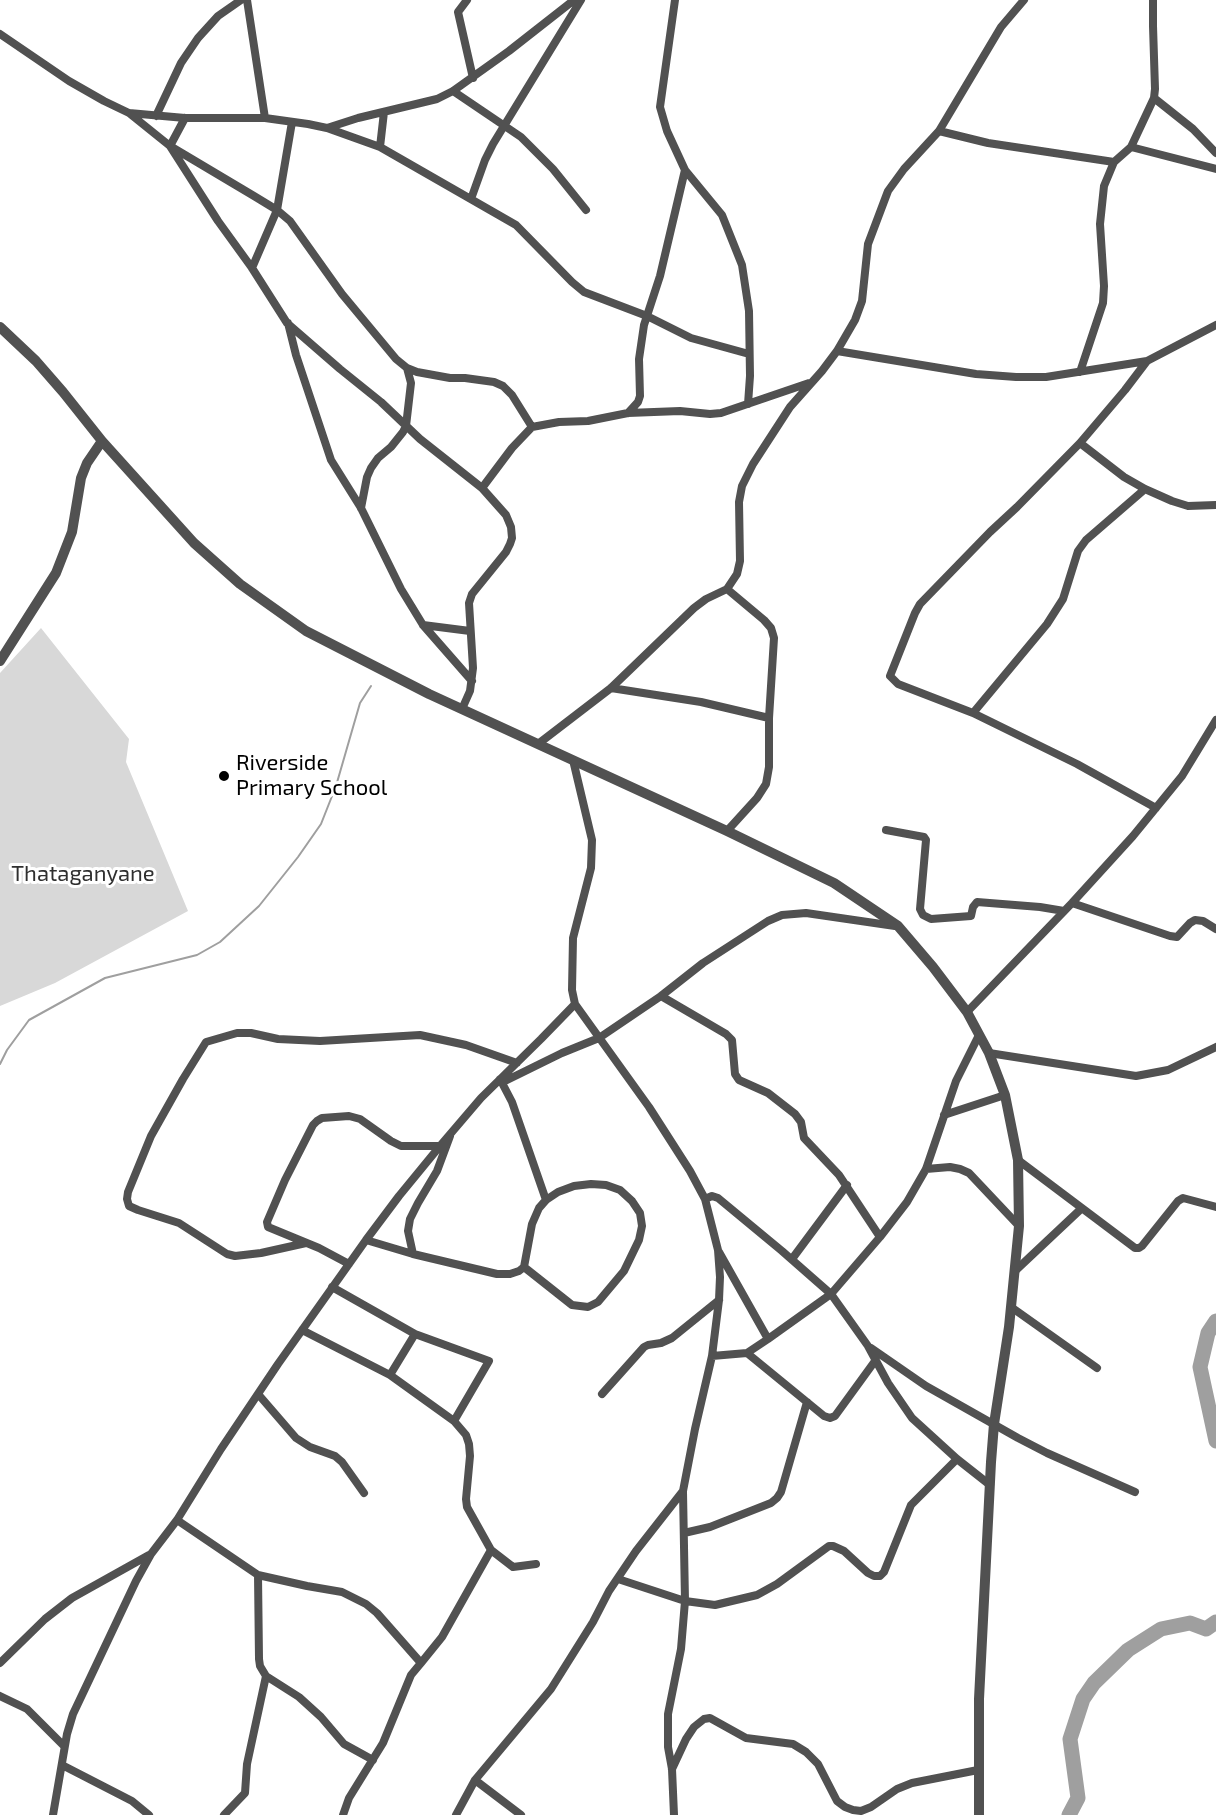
<!DOCTYPE html>
<style>
body{margin:0}
canvas{display:block;background:#fff}
</style>
<canvas width="1216" height="1815"></canvas>
<script>
const g = document.querySelector('canvas').getContext('2d');
g.lineJoin = 'round';
function paint(path, color) { g.fillStyle = color; g.fill(path, 'evenodd'); }
const poly = rows => new Path2D(rows.map(r => 'M' + r).join(''));
function stroke(path, color, width, dash) { g.strokeStyle = color; g.lineWidth = width; g.lineCap = dash ? 'butt' : 'round'; g.setLineDash(dash || []); g.stroke(path); }
function label(font, color, halo, rows, align = 'center') {
  g.font = font + ' "Exo 2",sans-serif'; g.lineWidth = 6; g.setLineDash([]); g.textBaseline = 'middle'; g.strokeStyle = halo; g.fillStyle = color; for (const [text, x, y, turn = 0] of rows) {
    g.save(); g.translate(x, y); g.rotate((+turn || 0) * Math.PI / 180); g.textAlign = isNaN(turn) ? turn : align; if (halo) g.strokeText(text, 0, 0); g.fillText(text, 0, 0); g.restore();
  }
}
paint(poly([
 [41,628,129,739,126,762,188,911,55,983,0,1006,0,673]
]), '#d8d8d8');
stroke(poly([
 [0,1064,7,1050,29,1020,105,978,197,955,220,942,259,906,298,857,321,824,336,786,360,703,371,686]
]), '#9f9f9f', 2);
stroke(poly([
 [1216,1321,1208,1333,1200,1367,1216,1441],
 [1069,1815,1078,1798,1070,1739,1083,1699,1094,1683,1128,1650,1161,1629,1190,1623,1206,1629,1216,1622]
]), '#9f9f9f', 15);
stroke(poly([
 [247,0,265,118],
 [467,0,458,12,473,78],
 [0,34,69,81,104,101,129,113,185,118,265,118,308,124,327,128,358,118,437,99,453,91,509,51,574,0],
 [453,91,521,137,553,169,586,210],
 [1154,98,1193,129,1216,153],
 [129,113,170,146,254,196,277,210,290,221,342,294,396,359,407,368,417,372,450,378,465,378,494,382,503,386,512,395,532,427],
 [156,116,181,63,198,38,218,16,241,0],
 [185,118,170,146,218,221,252,268,287,323,340,369,381,402,420,439,482,488,506,515,511,527,512,538,510,544,506,552,472,594,469,603,473,668,470,691,462,709],
 [327,128,380,147,516,225,572,282,584,292,647,316,691,338,749,354],
 [939,131,988,143,1114,162],
 [380,147,384,112],
 [1131,147,1216,169],
 [685,170,722,215,742,265,749,311,750,376,748,404],
 [471,199,485,160,493,144,581,0],
 [252,268,277,210,292,122],
 [288,323,296,355,331,460,361,508,401,589,423,625,472,681],
 [837,351,976,374,1016,377,1046,377,1147,361,1216,325],
 [1147,361,1125,390,1080,443,1017,507,990,532,920,604,915,613,890,676,898,684,973,713,1077,764,1156,808],
 [1080,372,1103,303,1104,286,1100,224,1104,186,1114,162,1131,147,1154,98,1155,89,1153,26,1153,0],
 [628,413,638,402,640,396,639,359,644,325,660,276,685,170,667,131,660,107,675,0],
 [1080,443,1124,477,1145,489,1172,501,1188,506,1216,505],
 [482,488,512,448,532,427,559,422,588,421,628,413,680,411,710,414,721,413,809,383],
 [361,508,367,477,371,468,378,458,391,447,403,432,406,426,411,383,407,368],
 [727,589,764,620,771,628,774,638,769,718,769,767,766,784,757,798,727,831],
 [423,625,470,631],
 [611,688,701,702,769,718],
 [973,713,1047,624,1063,599,1078,551,1086,540,1145,489],
 [538,744,611,688,694,608,706,599,727,589,737,574,740,561,739,502,742,486,753,464,790,407,822,371,837,351,855,320,862,301,868,244,888,191,904,169,939,131,1001,27,1024,0],
 [886,830,924,837,926,840,920,909,923,915,931,919,971,916,973,907,977,902,1040,907,1064,911],
 [1072,903,1170,936,1177,937,1190,923,1195,920,1203,921,1216,929],
 [661,996,703,963,768,921,782,915,806,913,895,926],
 [967,1012,1072,903,1133,836,1182,776,1216,720],
 [989,1053,1136,1076,1168,1070,1216,1047],
 [500,1079,512,1102,546,1200],
 [503,1082,562,1053,599,1038,661,996,726,1034,732,1040,735,1074,739,1080,768,1093,795,1114,801,1122,804,1138,839,1175,880,1237],
 [944,1115,1005,1095],
 [1018,1160,1135,1248,1139,1248,1142,1246,1178,1201,1183,1198,1216,1207],
 [926,1169,950,1167,960,1169,969,1173,1019,1226],
 [705,1199,712,1196,718,1198,782,1251,831,1294,868,1346,888,1383,912,1418,957,1459,990,1485],
 [366,1240,413,1254,497,1274,510,1274,519,1271,524,1267,532,1224,539,1208,546,1200,558,1192,574,1186,591,1184,606,1185,620,1190,632,1201,640,1213,642,1226,639,1240,624,1271,598,1302,588,1307,572,1305,524,1267],
 [306,1243,261,1253,235,1256,227,1254,179,1223,138,1210,129,1206,127,1199,128,1192,151,1136,183,1079,206,1042,237,1033,251,1033,278,1039,320,1041,420,1035,466,1045,517,1063],
 [719,1252,768,1339,831,1294,880,1237,907,1202,926,1169,956,1081,979,1035],
 [413,1254,408,1231,410,1219,418,1203,437,1171,450,1136],
 [792,1259,847,1185],
 [349,1264,319,1248,268,1227,267,1222,285,1180,313,1125,317,1121,322,1118,349,1116,360,1119,391,1141,401,1146,440,1146],
 [1015,1271,1082,1208],
 [332,1287,415,1334,489,1361,454,1421,466,1435,469,1444,470,1456,466,1499,467,1507,491,1550,513,1567,536,1564],
 [1011,1307,1097,1368],
 [302,1330,390,1375],
 [415,1334,390,1375,454,1421],
 [871,1348,926,1386,1018,1438,1047,1453,1135,1492],
 [747,1353,824,1416,830,1418,835,1416,875,1361],
 [712,1356,747,1353,768,1339],
 [258,1394,296,1438,310,1447,335,1456,342,1462,364,1493],
 [602,1394,644,1347,648,1345,661,1343,672,1338,719,1300],
 [177,1520,258,1575,307,1586,342,1592,366,1604,377,1613,421,1663,442,1637,491,1550],
 [684,1533,710,1527,771,1503,777,1498,781,1492,807,1402],
 [258,1575,259,1659,260,1666,266,1676],
 [618,1579,685,1601,683,1492],
 [0,1663,45,1619,72,1598,149,1555],
 [0,1696,27,1709,64,1746],
 [62,1765,132,1801,149,1815],
 [672,1769,686,1739,694,1727,704,1719,710,1718,746,1738,793,1744,806,1752,818,1764,837,1801,845,1807,853,1810,861,1811,871,1807,897,1789,912,1783,978,1770],
 [475,1780,521,1815],
 [53,1815,67,1734,73,1714,136,1581,151,1554,177,1520,221,1449,278,1364,366,1240,399,1196,440,1146,481,1098,541,1039,575,1004,572,990,573,938,591,868,592,840,573,760],
 [224,1815,245,1793,247,1764,266,1676,299,1697,321,1717,344,1744,373,1760],
 [343,1815,349,1798,383,1743,411,1675,421,1663],
 [456,1815,475,1780,551,1689,593,1622,609,1591,636,1551,683,1491,695,1429,712,1356,719,1300,720,1277,718,1250,705,1199,690,1171,649,1107,575,1004],
 [674,1815,672,1769,668,1747,668,1714,681,1649,685,1601,715,1605,757,1595,777,1584,829,1546,833,1546,844,1551,868,1573,874,1576,880,1576,884,1572,911,1505,957,1459]
]), '#515151', 8);
stroke(poly([
 [0,327,36,361,63,392,102,441,194,543,240,584,306,631,429,694,727,831,834,883,898,926,933,967,967,1012,989,1053,1005,1095,1018,1160,1019,1226,1009,1327,994,1424,991,1462,979,1699,979,1815],
 [0,661,56,573,72,532,81,478,87,463,102,441]
]), '#515151', 10);
for (const [x, y, r, color] of [
 [224,776,6,"#000"]
]) { const dot = new Path2D(); dot.arc(x, y, r, 0, 2 * Math.PI); g.fillStyle = color; g.fill(dot); stroke(dot, '#fff', 2); }
label('22px', '#000', '#fff', [
 ["Riverside",236,763],
 ["Primary School",236,788]
], 'left');
label('22px', '#2f2f2f', '#fff', [
 ["Thataganyane",83,874]
]);
</script>
